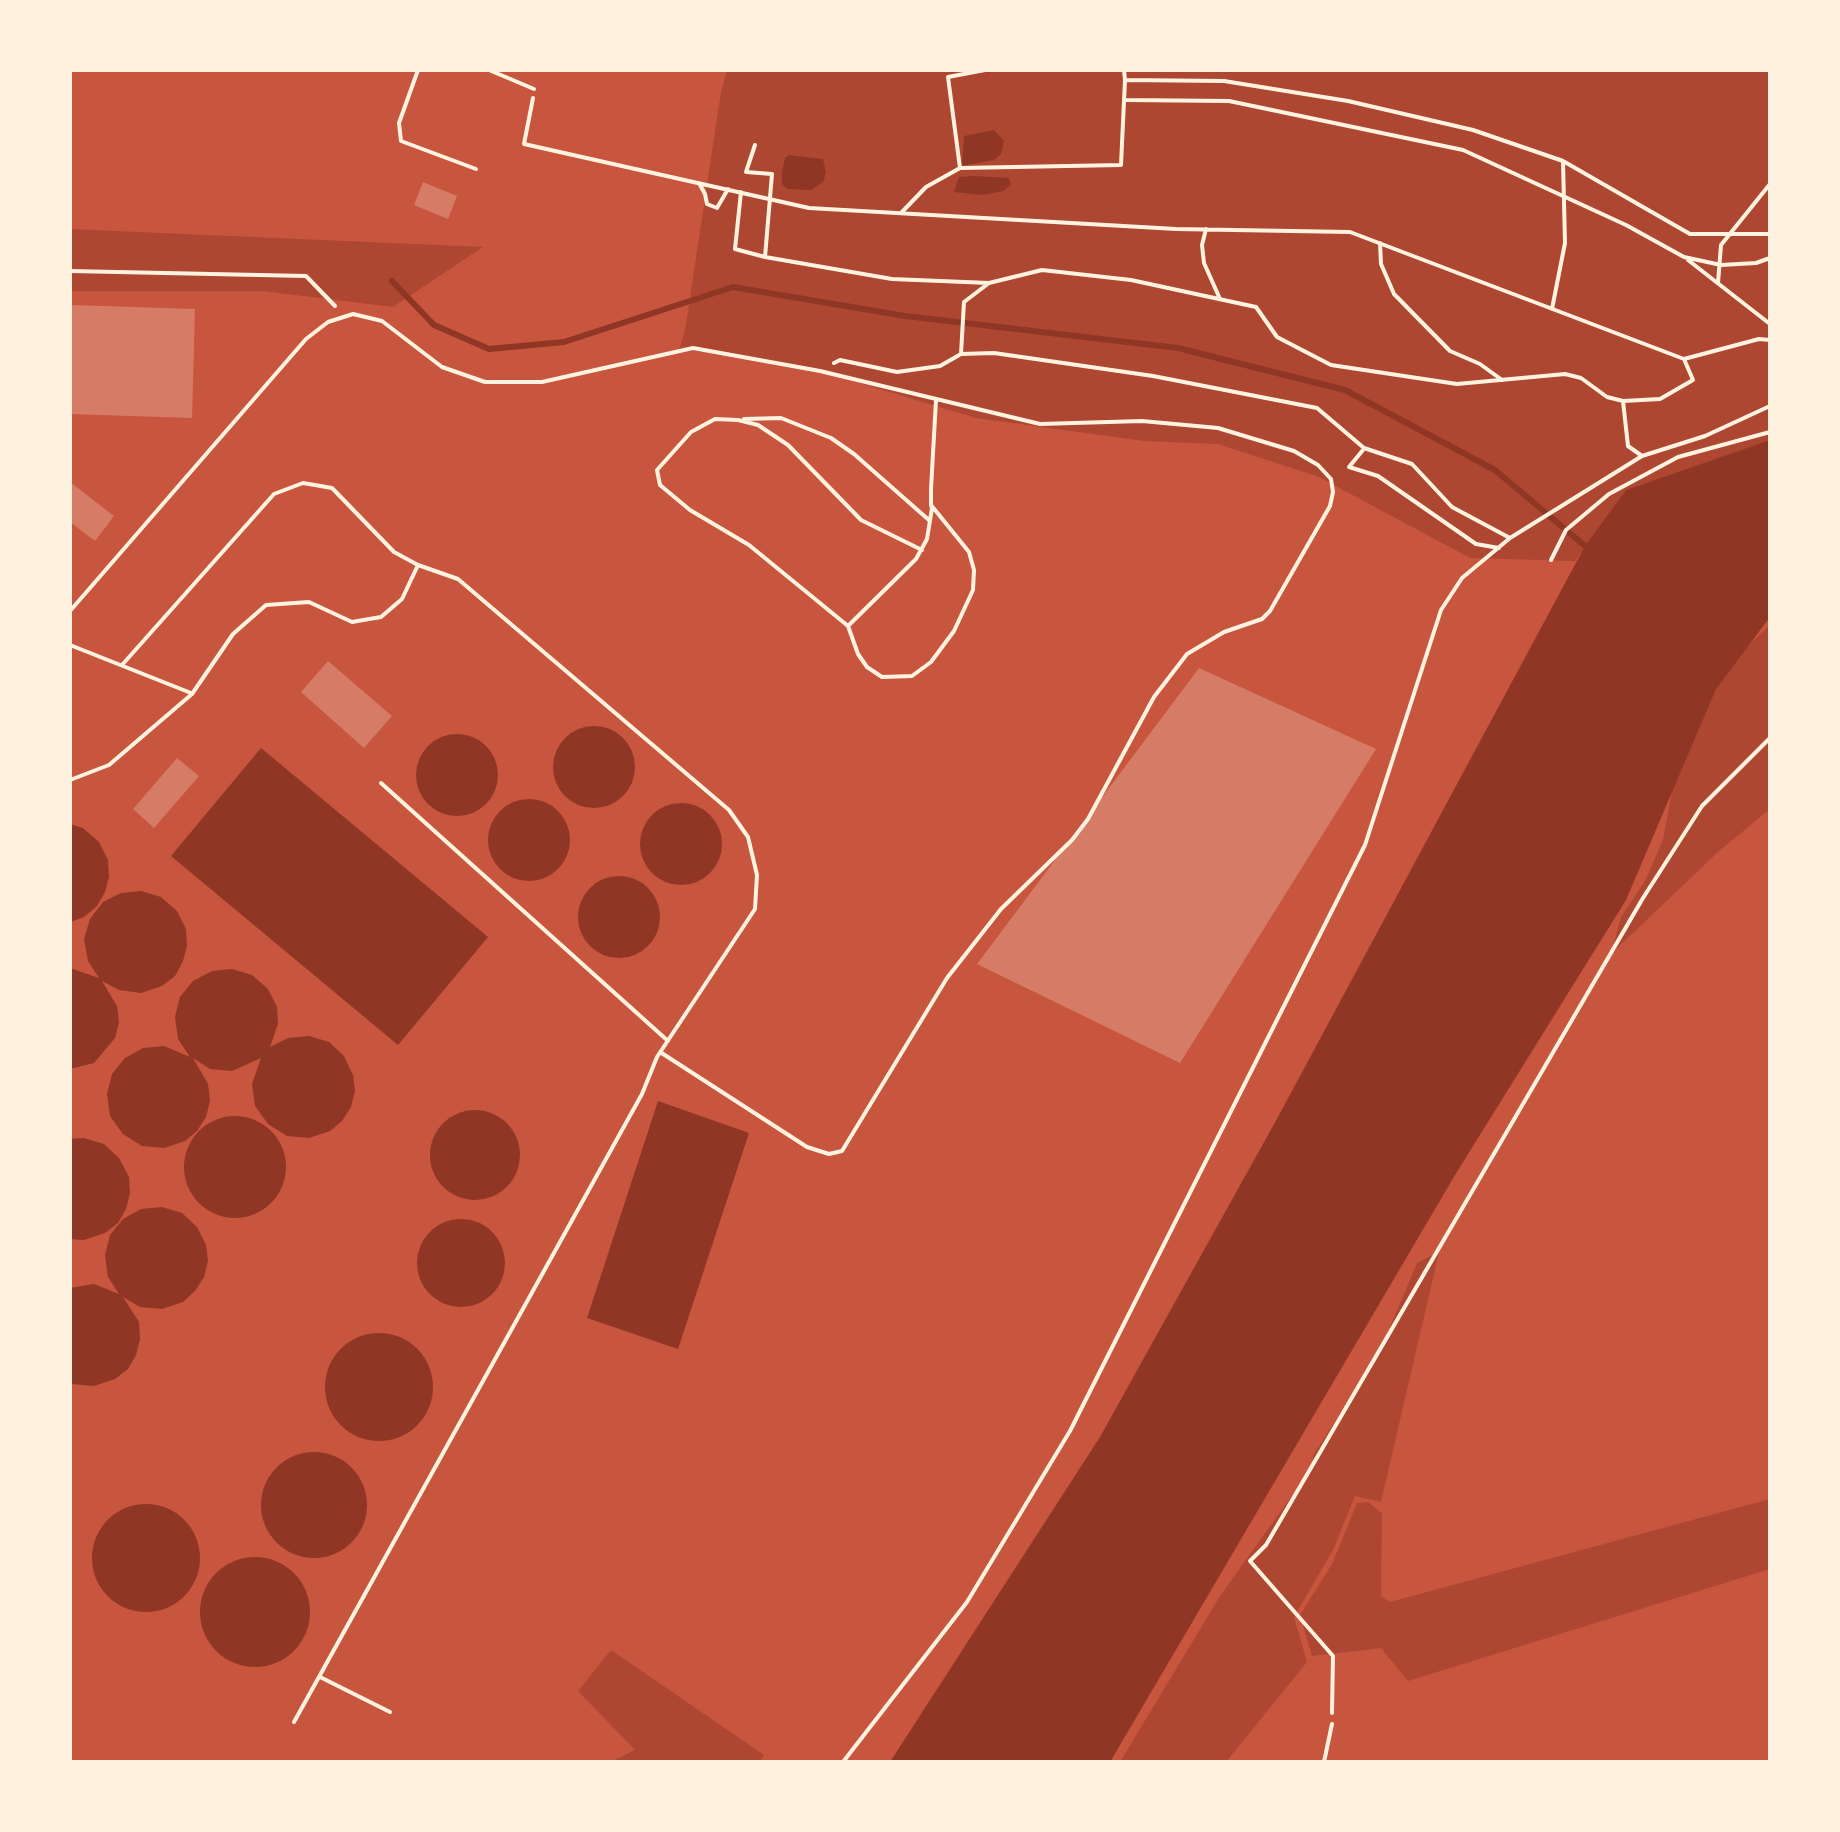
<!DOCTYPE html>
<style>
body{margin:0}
#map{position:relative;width:1840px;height:1832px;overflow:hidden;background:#c8553d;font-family:Overpass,sans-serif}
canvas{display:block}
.frame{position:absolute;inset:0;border:72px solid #fff3e0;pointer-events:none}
</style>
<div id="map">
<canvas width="1840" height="1832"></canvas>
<div class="frame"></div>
</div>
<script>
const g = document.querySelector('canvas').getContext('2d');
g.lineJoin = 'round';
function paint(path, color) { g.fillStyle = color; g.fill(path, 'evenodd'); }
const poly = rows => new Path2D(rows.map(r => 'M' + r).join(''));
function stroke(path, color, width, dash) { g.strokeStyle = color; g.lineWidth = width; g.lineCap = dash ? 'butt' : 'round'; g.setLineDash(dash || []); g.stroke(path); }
paint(poly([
 [727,70,1770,70,1770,440,1626,490,1575,561,1470,558,1319,477,1218,444,1144,441,976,418,820,371,713,352,679,350,685,331,721,92],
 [70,229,483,247,393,307,263,291,70,291],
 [1770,625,1770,809,1718,852,1611,954,1621,917,1645,881,1663,840,1675,775,1700,712,1734,659],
 [1439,1252,1381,1502,1355,1496,1333,1550,1294,1617,1307,1662,1226,1762,1120,1762,1220,1596,1309,1472,1314,1454,1379,1353,1417,1263],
 [1770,1499,1770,1569,1408,1681,1381,1648,1312,1656,1300,1615,1332,1564,1357,1503,1368,1502,1382,1513,1381,1596,1390,1602],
 [611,1650,764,1755,760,1762,611,1762,635,1750,578,1691]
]), '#ae4732');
paint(poly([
 [994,130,1004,141,1001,154,994,160,962,166,964,136],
 [789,155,823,159,826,173,823,182,811,190,787,189,782,184,782,172,785,158],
 [975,176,1009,178,1011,184,1004,191,982,195,954,192,959,177],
 [1770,440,1770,617,1716,689,1626,900,1455,1175,1110,1762,890,1762,1100,1437,1278,1117,1585,546,1626,490],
 '553 767a41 41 0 1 1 82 0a41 41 0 1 1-82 0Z',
 '416 775a41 41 0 1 1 82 0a41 41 0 1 1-82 0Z',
 [261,748,488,937,398,1045,171,856],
 '488 840a41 41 0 1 1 82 0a41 41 0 1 1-82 0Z',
 '640 844a41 41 0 1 1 82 0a41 41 0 1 1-82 0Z',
 [70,824,83,828,99,842,108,860,109,877,105,892,97,906,84,917,70,922],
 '578 917a41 41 0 1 1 82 0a41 41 0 1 1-82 0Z',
 [141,891,161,897,177,911,186,929,187,946,183,961,175,976,162,986,141,993,119,990,102,981,117,1006,119,1022,115,1038,94,1063,70,1069,70,968,99,978,88,961,84,939,90,919,103,902,121,893],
 [232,969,252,975,268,989,277,1007,278,1024,270,1047,288,1038,309,1036,329,1042,344,1056,353,1075,355,1091,351,1107,342,1121,330,1131,309,1138,287,1136,268,1124,255,1106,252,1084,261,1058,232,1071,210,1069,193,1058,208,1084,210,1101,206,1117,197,1131,185,1141,164,1148,142,1146,123,1134,110,1116,107,1094,112,1074,125,1058,143,1048,164,1046,190,1057,178,1039,175,1017,180,997,193,981,212,971],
 [658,1101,749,1133,678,1349,587,1318],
 '430 1155a45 45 0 1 1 90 0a45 45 0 1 1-90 0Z',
 '184 1167a51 51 0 1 1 102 0a51 51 0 1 1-102 0Z',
 [84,1138,104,1144,119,1158,129,1177,130,1193,126,1209,118,1223,105,1233,84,1240,70,1239,70,1139],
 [162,1207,182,1213,197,1227,206,1245,208,1261,204,1277,195,1291,183,1302,162,1309,140,1307,123,1297,139,1322,140,1339,136,1355,128,1369,115,1379,94,1386,72,1384,70,1288,94,1284,119,1294,108,1277,105,1255,110,1235,123,1219,141,1209],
 '417 1263a44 44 0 1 1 88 0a44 44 0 1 1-88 0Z',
 '325 1387a54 54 0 1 1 108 0a54 54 0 1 1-108 0Z',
 '261 1505a53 53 0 1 1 106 0a53 53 0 1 1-106 0Z',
 '92 1558a54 54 0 1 1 108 0a54 54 0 1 1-108 0Z',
 '200 1612a55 55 0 1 1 110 0a55 55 0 1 1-110 0Z'
]), '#8f3625');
stroke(poly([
 [392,281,434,325,489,349,564,342,733,287,905,316,1178,348,1345,390,1495,470,1585,546]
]), '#8f3625', 6);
paint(poly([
 [423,182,457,196,448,219,414,205],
 [70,305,195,309,192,418,70,414],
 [70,482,114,516,95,541,70,522],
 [328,661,392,716,364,748,301,692],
 [1199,668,1376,749,1180,1063,977,964],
 [177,758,199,776,154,828,133,809]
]), '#d67c66');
stroke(poly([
 [1124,70,1125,80],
 [533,98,524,144,809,208,1176,229,1350,232,1684,359,1759,339,1770,340],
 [1126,100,1229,101,1463,150,1626,225,1684,257,1721,265,1756,263,1770,258],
 [755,145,746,172,772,174,765,257,892,279,989,283,964,302,961,354],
 [960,168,948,77,985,70],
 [699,183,705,194,707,204,717,208,728,189],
 [741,192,735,249,765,257],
 [901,213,926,187,960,168,1121,165,1125,80,1224,81,1348,101,1473,130,1563,161,1690,234,1770,234],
 [1206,229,1202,245,1204,263,1220,299],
 [1380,243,1381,264,1394,294,1450,351,1480,364,1502,380],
 [1688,260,1770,324],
 [70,271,306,276,335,306],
 [989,283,1042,270,1131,280,1256,307,1277,337,1331,365,1457,384,1565,374,1581,378,1607,397,1623,401],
 [1718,283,1721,245,1770,184],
 [1552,309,1565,243,1563,161],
 [834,363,840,360,897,372,940,366,961,354,994,353,1153,376,1317,408,1364,448,1412,464,1452,507,1510,538],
 [1363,450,1349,467,1378,476,1476,544,1499,548],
 [1642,456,1628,446,1623,401,1660,399,1693,380,1684,359],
 [1551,560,1566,530,1609,494,1678,457,1770,432],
 [1332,1713,1333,1656,1250,1561,1266,1545,1643,898,1702,806,1770,738],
 [843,1762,967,1602,1070,1431,1365,845,1441,610,1462,578,1510,538,1642,456,1705,436,1770,406]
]), '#fff3e0', 4);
stroke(poly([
 [418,70,399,123,401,141,476,169],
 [489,70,534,89],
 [744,419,781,418,831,438,854,454,930,521],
 [931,505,969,552,974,570,973,590,954,631,931,662,912,676,882,677,867,667,858,654,848,626,916,559,927,539,932,508,931,505,931,489,936,400],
 [70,611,306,339,328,322,353,314,382,321,442,367,485,382,542,382,693,348,820,371,1040,424,1142,421,1218,428,1294,451,1318,465,1331,479,1333,492,1330,506,1270,611,1262,619,1224,632,1187,654,1154,697,1088,819,1072,840,1001,909,947,978,842,1151,829,1154,807,1147,660,1052],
 [848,626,749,545,690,510,660,485,657,470,691,432,715,419,738,420,758,425,788,445,861,520,922,550],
 [70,645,191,693],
 [122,665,274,494,303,483,332,488,394,552,418,565,458,579,729,810,748,837,757,875,755,909,657,1057,642,1094,294,1722],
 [70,780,109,765,192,694,233,634,266,605,309,602,352,622,381,617,402,599,418,565],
 [381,783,668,1041],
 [320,1677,390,1712],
 [1324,1762,1332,1724]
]), '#fff3e0', 4);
</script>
